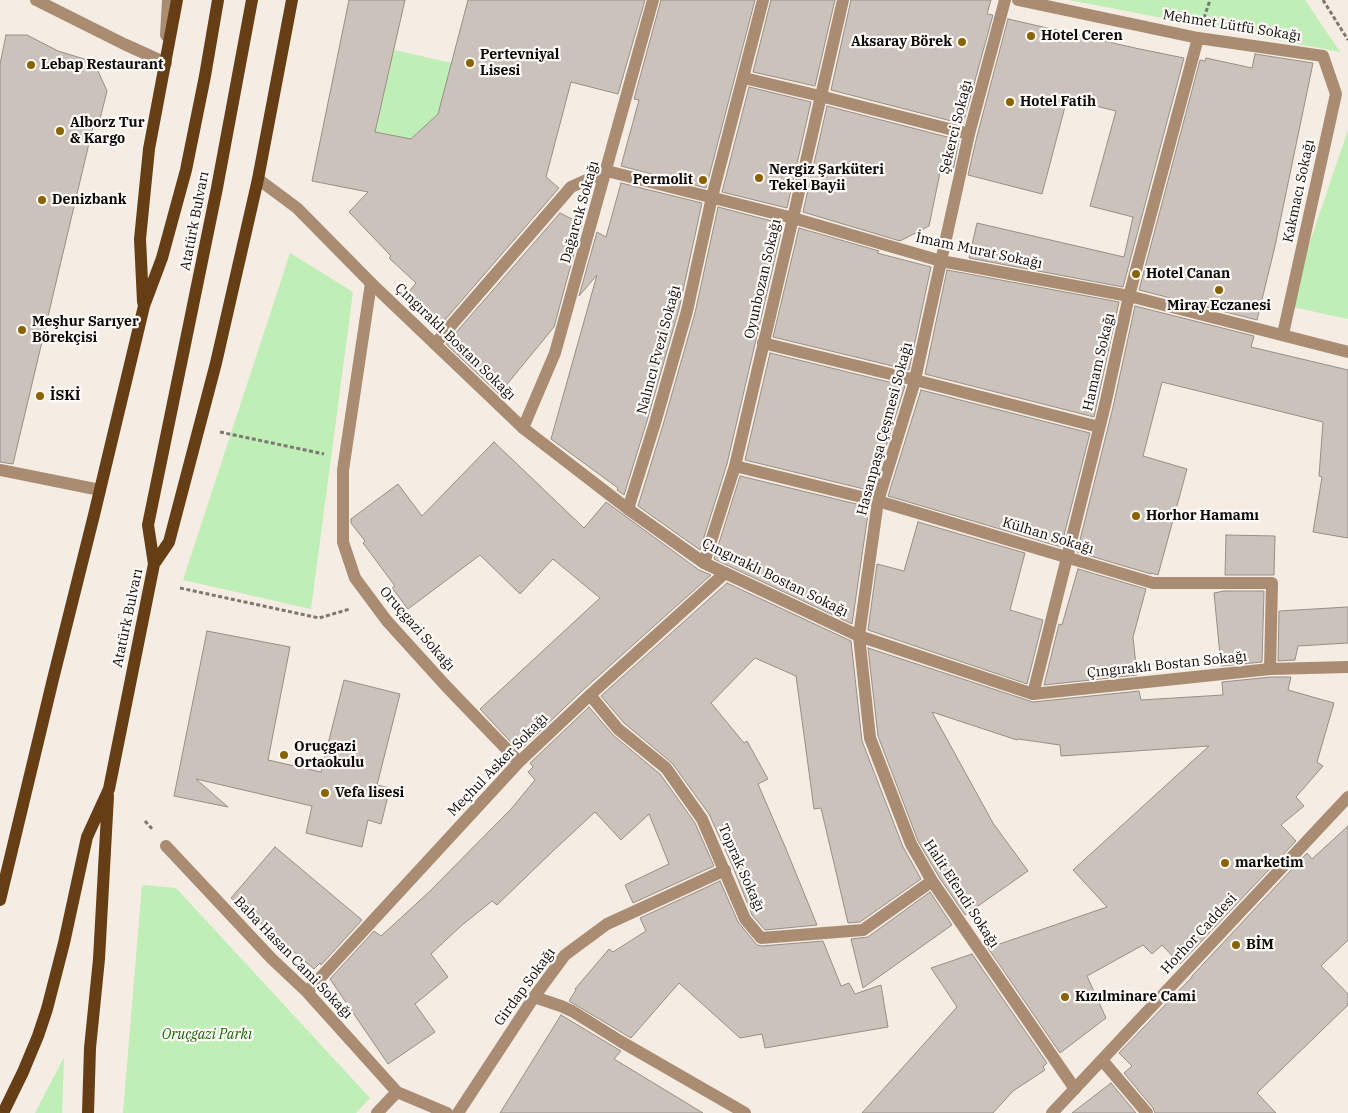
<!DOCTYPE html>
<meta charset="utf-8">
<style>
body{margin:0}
canvas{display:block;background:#f5ece3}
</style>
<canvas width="1348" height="1113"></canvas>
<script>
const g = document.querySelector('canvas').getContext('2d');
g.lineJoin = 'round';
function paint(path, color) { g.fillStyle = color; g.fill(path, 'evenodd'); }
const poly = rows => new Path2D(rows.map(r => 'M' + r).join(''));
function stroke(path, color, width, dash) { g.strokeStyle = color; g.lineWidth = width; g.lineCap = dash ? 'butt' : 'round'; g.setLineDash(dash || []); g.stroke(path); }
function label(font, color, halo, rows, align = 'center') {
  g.font = font + ' "IBM Plex Serif",serif'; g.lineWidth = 4.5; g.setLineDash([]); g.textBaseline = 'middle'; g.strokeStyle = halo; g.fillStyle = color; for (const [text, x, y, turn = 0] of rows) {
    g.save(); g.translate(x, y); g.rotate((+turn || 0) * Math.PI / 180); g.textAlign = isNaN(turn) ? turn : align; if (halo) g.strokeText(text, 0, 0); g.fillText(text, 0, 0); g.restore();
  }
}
paint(poly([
 [1069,0,1305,0,1340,52],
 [394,50,452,63,438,114,411,139,375,132],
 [1348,130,1348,319,1288,306],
 [290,253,353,292,311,609,183,580],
 [142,885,176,888,370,1098,356,1113,123,1113],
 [64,1057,62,1113,35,1113]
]), '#bfeeb7');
const building = poly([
 [349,0,405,0,375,132,411,139,438,114,468,0,645,0,618,94,571,82,546,177,559,188,437,329,403,299,416,283,389,258,391,256,349,212,368,192,312,181,349,0],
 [661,0,755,0,706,188,621,166,639,100,634,99,661,0],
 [771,0,835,0,815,86,753,72,771,0],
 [851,0,991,0,987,14,993,15,963,124,831,90,851,0],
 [1008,19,1135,48,1184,58,1123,287,969,258,977,223,1124,257,1133,217,1090,206,1116,111,1067,99,1042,194,968,175,977,136,1008,19],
 [6,35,27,35,58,51,94,62,107,91,100,119,95,118,13,464,0,462,0,64,6,35],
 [1255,54,1313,63,1275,246,1257,320,1139,290,1200,60,1205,61,1206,58,1252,68,1255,54],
 [749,87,811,102,787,208,722,192,749,87],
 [827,106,959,140,953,171,941,168,929,226,900,241,803,212,827,106],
 [621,183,702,203,679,309,647,421,624,495,617,490,618,488,551,439,597,275,579,296,597,232,606,237,621,183],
 [718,207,783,224,727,464,700,550,638,506,663,425,695,313,718,207],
 [560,213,582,224,554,327,499,394,446,344,560,213],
 [799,228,879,251,877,253,931,267,909,370,773,337,799,228],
 [947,270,1119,302,1094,417,925,374,947,270],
 [1135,306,1254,336,1251,347,1348,370,1348,538,1313,532,1322,477,1319,476,1323,422,1162,382,1143,456,1187,469,1158,575,1151,573,1151,574,1077,552,1113,407,1135,306],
 [770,353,905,386,872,491,745,460,770,353],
 [921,390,1090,433,1061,547,888,496,921,390],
 [494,442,584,528,606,502,699,570,711,575,584,689,519,751,480,709,600,598,553,559,520,594,480,555,408,609,392,588,395,586,363,543,365,541,351,523,351,519,398,484,422,516,494,442],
 [740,476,869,507,852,624,714,559,740,476],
 [918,522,1025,553,1010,610,1043,620,1027,684,868,630,877,564,904,571,918,522],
 [1226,535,1275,536,1274,575,1225,575,1226,535],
 [1078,569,1146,589,1133,637,1137,675,1044,685,1059,624,1062,625,1078,569],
 [727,583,851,641,862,741,903,847,921,879,860,922,848,923,821,808,814,809,796,676,755,658,711,703,744,743,747,741,768,779,758,784,786,849,817,925,765,930,752,915,733,867,709,814,672,763,624,723,601,696,727,583],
 [1224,591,1264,591,1262,662,1221,666,1214,593,1224,591],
 [1348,607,1348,643,1298,646,1295,660,1278,661,1279,611,1348,607],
 [207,631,290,647,268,760,321,772,344,680,400,694,377,785,390,788,381,824,368,820,362,847,306,833,312,806,196,779,228,807,174,796,207,631],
 [868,648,1033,702,1139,691,1141,700,1223,695,1222,682,1271,677,1291,677,1288,690,1334,703,1317,762,1323,766,1296,797,1304,806,1281,825,1296,841,1180,964,1162,945,1152,954,1143,945,1087,976,1106,1018,1060,1053,988,948,1107,907,1073,870,1209,746,1061,756,1060,745,1018,739,1017,740,932,712,993,823,1028,871,965,915,939,877,918,841,878,736,868,648],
 [589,707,613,735,660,774,695,823,714,866,633,903,625,885,669,864,649,814,621,840,595,812,553,851,497,905,492,901,461,926,431,954,448,977,415,1004,435,1032,388,1064,330,979,374,931,381,936,429,892,511,809,535,780,528,772,533,767,530,763,589,707],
 [1348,826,1348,940,1321,966,1348,994,1348,1005,1257,1093,1276,1113,1155,1113,1153,1108,1124,1073,1132,1066,1119,1053,1192,977,1192,976,1307,853,1312,859,1348,826],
 [275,847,362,920,321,965,320,963,314,969,231,898,275,847],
 [720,881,738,922,757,945,762,946,823,941,841,986,849,983,855,994,881,985,888,1027,765,1048,762,1034,740,1038,679,983,631,1038,569,1001,576,990,575,989,609,949,613,952,646,931,640,918,720,881],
 [930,892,952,925,863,988,851,939,868,937,930,892],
 [972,954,1047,1063,1043,1067,1045,1070,1013,1091,993,1113,862,1113,957,1007,931,968,972,954],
 [561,1015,621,1051,614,1059,703,1113,500,1113,561,1015],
 [1111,1083,1136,1113,1072,1113,1111,1083]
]);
paint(building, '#cbc3bb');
stroke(building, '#978f87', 1);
stroke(poly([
 [1323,0,1348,40],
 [1204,18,1210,0],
 [220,432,324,454],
 [180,588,319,618,350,609],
 [145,821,153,830]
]), '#7c7771', 3, [4, 2.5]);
stroke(poly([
 [534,997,561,1006,572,1011,620,1041,745,1113]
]), '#a98c72', 12);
stroke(poly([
 [166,35,168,0]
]), '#a98c72', 12);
stroke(poly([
 [36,0,124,44,166,63],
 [1005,0,969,134,914,384,878,501,859,636,870,738,911,844,932,881,1075,1089],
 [1018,0,1198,38,1323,56,1336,94,1283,334],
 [744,78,820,96,969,134],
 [371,283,343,470,343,542,355,578,387,621,445,685,519,762],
 [763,343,915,380,1099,427],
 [435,344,571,187,607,171,793,218,941,261,1129,296,1348,352],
 [523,428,555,353,653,0],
 [735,466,878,501,1153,583,1272,583,1270,669],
 [0,470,100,490],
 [628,509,655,423,687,311,712,197,763,0],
 [704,563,735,466,793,218,843,0],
 [1033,694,1105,405,1129,296,1198,38],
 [590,695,618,729,666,768,702,819,745,919,761,938,863,930,932,881],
 [166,846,272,959,307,992,397,1092,447,1113],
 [307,992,519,762,590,695,725,573],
 [1102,1060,1147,1113],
 [377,1113,397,1092],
 [458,1113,534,997,565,955,607,924,725,870]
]), '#a98c72', 12);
stroke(poly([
 [258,179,297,208,371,283,523,428,628,509,704,563,859,636,1033,694,1270,669,1348,667],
 [1052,1113,1348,797]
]), '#a98c72', 12);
stroke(poly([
 [143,302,140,239,149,149,177,0],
 [154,564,169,542,216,363,258,179,292,0],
 [0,900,53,679,94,515,144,306,162,258,186,170,205,76,218,0],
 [3,1113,23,1072,38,1036,47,1009,64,943,87,837,109,789,154,564,148,525,217,188,252,0],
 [88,1113,90,1048,99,959,108,796]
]), '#663e15', 12);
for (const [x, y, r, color] of [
 [1031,36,5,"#896301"],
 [962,42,5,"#896301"],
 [470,63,5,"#896301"],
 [31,65,5,"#896301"],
 [1010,102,5,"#896301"],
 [60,131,5,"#896301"],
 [759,178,5,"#896301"],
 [703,180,5,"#896301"],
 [42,200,5,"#896301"],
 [1136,274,5,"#896301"],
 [1219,290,5,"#896301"],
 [22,330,5,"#896301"],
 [40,396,5,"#896301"],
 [1136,516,5,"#896301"],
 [284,755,5,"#896301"],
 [325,793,5,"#896301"],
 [1225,863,5,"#896301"],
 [1236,945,5,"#896301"],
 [1065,997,5,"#896301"]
]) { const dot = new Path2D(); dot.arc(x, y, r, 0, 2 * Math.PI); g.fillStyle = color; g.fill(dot); stroke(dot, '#fefaf7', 2); }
label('14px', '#0d0b08', '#fefaf7', [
 ["Mehmet Lütfü Sokağı",1232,26,9],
 ["Şekerci Sokağı",956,127,-76],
 ["Kakmacı Sokağı",1299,191,-78],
 ["Dağarcık Sokağı",580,212,-74],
 ["Atatürk Bulvarı",195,221,-79],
 ["İmam Murat Sokağı",979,251,12],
 ["Oyunbozan Sokağı",763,279,-77],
 ["Çıngıraklı Bostan Sokağı",455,342,44],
 ["Nalıncı Fvezi Sokağı",659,350,-75],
 ["Hamam Sokağı",1099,362,-77],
 ["Hasanpaşa Çeşmesi Sokağı",885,429,-75],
 ["Külhan Sokağı",1048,536,17],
 ["Çıngıraklı Bostan Sokağı",775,578,26],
 ["Atatürk Bulvarı",128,618,-78],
 ["Oruçgazi Sokağı",417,629,49],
 ["Çıngıraklı Bostan Sokağı",1167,665,-6],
 ["Meçhul Asker Sokağı",498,765,-46],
 ["Toprak Sokağı",741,868,66],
 ["Halit Efendi Sokağı",961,894,57],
 ["Horhor Caddesi",1199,934,-47],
 ["Baba Hasan Cami Sokağı",293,958,46],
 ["Girdap Sokağı",525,987,-54]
]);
label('bold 14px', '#0d0b08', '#fefaf7', [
 ["Hotel Ceren",1041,36],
 ["Aksaray Börek",952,42,"right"],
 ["Pertevniyal",480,55],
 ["Lisesi",480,71],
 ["Lebap Restaurant",41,65],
 ["Hotel Fatih",1020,102],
 ["Alborz Tur",70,123],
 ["& Kargo",70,139],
 ["Nergiz Şarküteri",769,170],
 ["Tekel Bayii",769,186],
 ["Permolit",693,180,"right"],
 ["Denizbank",52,200],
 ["Hotel Canan",1146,274],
 ["Miray Eczanesi",1219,306,"center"],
 ["Meşhur Sarıyer",32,322],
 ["Börekçisi",32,338],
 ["İSKİ",50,396],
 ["Horhor Hamamı",1146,516],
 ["Oruçgazi",294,747],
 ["Ortaokulu",294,763],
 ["Vefa lisesi",335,793],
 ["marketim",1235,863],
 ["BİM",1246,945],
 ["Kızılminare Cami",1075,997]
], 'left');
label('italic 14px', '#146501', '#fefaf7', [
 ["Oruçgazi Parkı",207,1035]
]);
</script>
